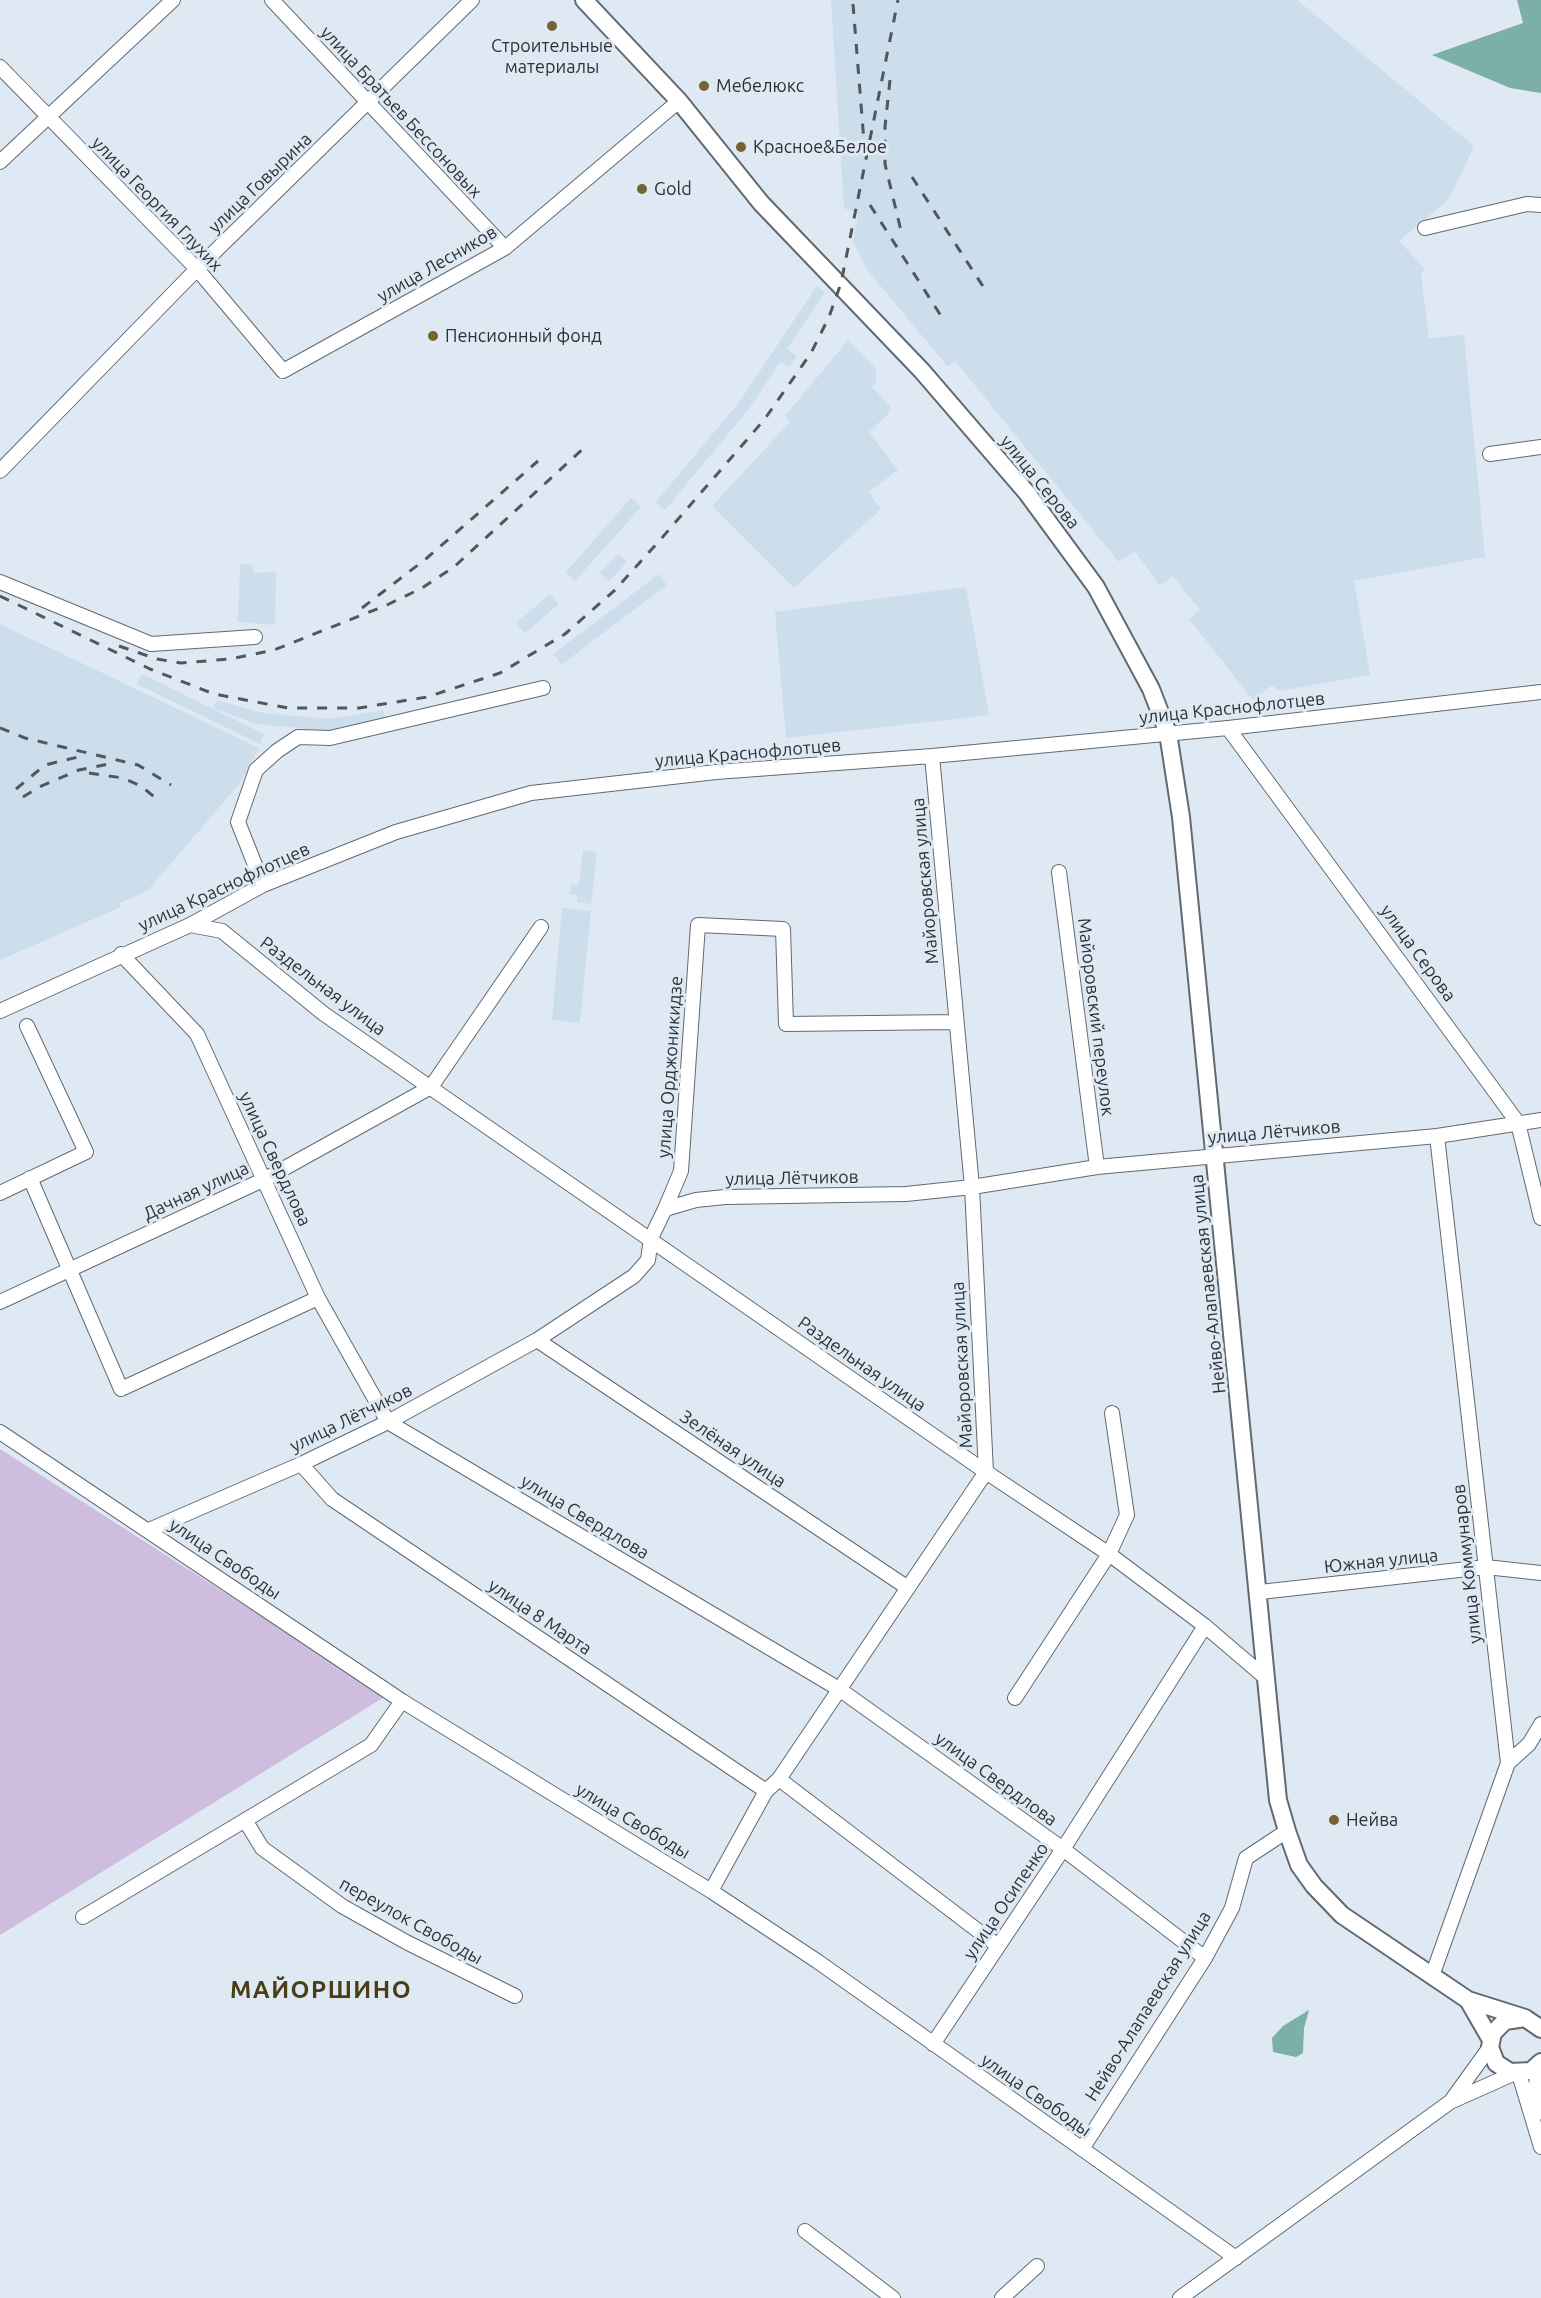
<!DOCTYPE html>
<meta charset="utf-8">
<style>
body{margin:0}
canvas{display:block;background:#dee9f3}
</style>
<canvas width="1541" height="2298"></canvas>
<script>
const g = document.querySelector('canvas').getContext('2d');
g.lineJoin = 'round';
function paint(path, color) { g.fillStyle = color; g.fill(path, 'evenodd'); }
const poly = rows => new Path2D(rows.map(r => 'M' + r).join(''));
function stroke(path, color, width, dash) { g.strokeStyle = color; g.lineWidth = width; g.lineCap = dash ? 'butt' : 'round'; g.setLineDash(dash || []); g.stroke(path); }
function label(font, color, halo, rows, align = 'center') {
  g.font = font + ' Ubuntu,sans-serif'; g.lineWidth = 6; g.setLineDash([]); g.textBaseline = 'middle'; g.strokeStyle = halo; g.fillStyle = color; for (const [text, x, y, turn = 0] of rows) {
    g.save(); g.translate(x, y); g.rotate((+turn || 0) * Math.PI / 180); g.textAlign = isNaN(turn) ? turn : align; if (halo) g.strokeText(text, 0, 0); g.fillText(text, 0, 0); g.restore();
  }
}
paint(poly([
 [831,0,1297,0,1474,146,1449,199,1399,241,1425,269,1421,275,1429,338,1464,335,1485,557,1354,581,1370,675,1279,691,1272,685,1253,700,1189,619,1200,610,1173,576,1160,586,1135,551,1119,562,955,361,948,367,868,271,853,241,858,214,844,208],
 [817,286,825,292,787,349,797,356,789,367,780,362,748,410,665,510,656,502,740,401],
 [848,340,876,369,876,382,872,387,890,406,889,413,869,432,898,470,869,492,881,509,794,588,712,506,790,422,785,416],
 [631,498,641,507,575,581,566,572],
 [618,554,627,562,609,581,600,573],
 [240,564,253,565,253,573,276,572,275,625,238,622],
 [659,574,667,585,561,665,553,654],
 [966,587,989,715,786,738,775,612],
 [550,594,559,604,525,633,516,623],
 [0,624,259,748,241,782,148,890,120,903,121,907,0,960],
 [142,674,264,734,260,744,137,684],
 [216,700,263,713,329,719,383,710,387,723,331,731,256,724,214,708],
 [583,850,597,852,591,904,577,902,577,895,570,894,571,884,579,885],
 [562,908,591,911,580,1023,552,1020]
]), '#ccddeb');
paint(poly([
 [0,1449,386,1696,0,1935]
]), '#cebdde');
paint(poly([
 [1517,0,1541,0,1541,93,1510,88,1432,55,1523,23],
 [1309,2010,1304,2028,1303,2053,1296,2057,1273,2052,1272,2038,1283,2026]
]), '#7bafa7');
const minor = poly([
 [272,0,505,248],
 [0,67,197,269,283,371,505,248,679,101],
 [0,162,173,0],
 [1425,228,1527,204,1541,205],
 [1490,454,1541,447],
 [0,471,197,269,472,0],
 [0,582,151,644,255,637],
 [1228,728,1518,1123,1541,1218],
 [1059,872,1097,1167],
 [263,885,238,822,256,770,277,751,298,737,330,738,543,688],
 [190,925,222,931,324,1014,986,1472,1109,1554,1205,1626,1267,1679],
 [121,954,197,1034,318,1298,388,1422,839,1689,1063,1849,1205,1958],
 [0,1011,190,925,263,885,396,832,531,793,716,772,932,756,1228,728,1541,692],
 [30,1178,121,1389,318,1298],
 [0,1193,86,1152,27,1026],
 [665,1209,681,1171,698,925,783,929,786,1024,956,1022],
 [0,1302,265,1179,431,1087,541,927],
 [537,1340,908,1588],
 [0,1432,402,1701,711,1891,817,1961,1236,2258],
 [301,1464,332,1499,766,1791],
 [149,1530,301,1464,388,1422,537,1340,634,1276,648,1260,651,1238,665,1209,696,1200,725,1197,906,1194,972,1187,1097,1167,1437,1136,1541,1120],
 [1260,1592,1486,1567,1541,1573],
 [1015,1698,1109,1554,1127,1515,1112,1413],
 [1508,1763,1529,1744,1541,1724],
 [779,1779,998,1946],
 [245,1820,262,1848,342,1906,408,1943,515,1996],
 [711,1891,766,1791,779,1779,986,1472,972,1187,932,756],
 [83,1917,371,1745,402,1701],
 [1432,1976,1508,1763,1437,1136],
 [933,2044,1063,1849,1205,1626],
 [1519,2074,1541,2147],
 [1451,2101,1490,2047],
 [1535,2115,1537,2066],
 [1082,2149,1205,1958,1232,1908,1246,1858,1287,1831],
 [805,2231,893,2298],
 [1002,2298,1037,2266],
 [1180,2298,1450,2102,1515,2073]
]);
const major = poly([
 [584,0,679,101,761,203,922,371,1027,493,1096,587,1151,689,1168,733,1181,817,1278,1800,1287,1831,1299,1865,1314,1886,1342,1915,1468,2000,1525,2018],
 [1468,2000,1491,2040],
 [1541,2029,1525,2018,1505,2021,1493,2033,1490,2047,1496,2063,1510,2072,1531,2071,1541,2062]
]);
stroke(minor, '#616a72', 16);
stroke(major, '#616a72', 20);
stroke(minor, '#fff', 14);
stroke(major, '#fff', 16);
stroke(poly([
 [853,4,864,142],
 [890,80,885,127,885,164,902,235],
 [912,177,986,291],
 [870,205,943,319],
 [0,596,150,669,214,694,288,708,359,708,427,697,500,673,565,634,615,590,660,540,764,420,811,353,829,317,841,283,898,0],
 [362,608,427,558,538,461],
 [119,646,157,659,181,663,230,659,274,650,387,605,422,588,454,567,585,447],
 [0,728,25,738,138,765,171,785],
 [89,773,123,778,141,786,158,800],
 [16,789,45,765,82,756],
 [23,797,39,787,79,770,114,763]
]), '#52575c', 3, [10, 10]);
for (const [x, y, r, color] of [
 [552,26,6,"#746432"],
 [704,86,6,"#746432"],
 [741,147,6,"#746432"],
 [642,189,6,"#746432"],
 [433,336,6,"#746432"],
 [1334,1820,6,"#746432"]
]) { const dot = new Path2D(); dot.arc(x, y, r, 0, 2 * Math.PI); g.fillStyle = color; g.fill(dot); stroke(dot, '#dee9f3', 2); }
label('18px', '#2e3236', '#dee9f3', [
 ["Строительные",552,46,"center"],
 ["материалы",552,67,"center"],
 ["Мебелюкс",716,86],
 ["Красное&Белое",753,147],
 ["Gold",654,189],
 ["Пенсионный фонд",445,336],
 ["Нейва",1346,1820]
], 'left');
label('18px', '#2e3236', '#dee9f3', [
 ["улица Братьев Бессоновых",401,112,47],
 ["улица Говырина",260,183,-44],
 ["улица Георгия Глухих",157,204,46],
 ["улица Лесников",437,264,-30],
 ["улица Серова",1040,482,51],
 ["улица Краснофлотцев",1232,708,-6],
 ["улица Краснофлотцев",748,753,-5],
 ["Майоровская улица",925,881,-95],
 ["улица Краснофлотцев",224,887,-25],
 ["улица Серова",1418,953,54],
 ["Раздельная улица",323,986,37],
 ["Майоровский переулок",1096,1017,83],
 ["улица Орджоникидзе",670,1067,-86],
 ["улица Лётчиков",1274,1132,-5],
 ["улица Свердлова",275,1159,65],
 ["улица Лётчиков",792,1178,-1],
 ["Дачная улица",196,1191,-25],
 ["Нейво-Алапаевская улица",1208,1284,-96],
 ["Раздельная улица",862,1364,35],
 ["Майоровская улица",962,1365,-93],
 ["улица Лётчиков",351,1418,-26],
 ["Зелёная улица",733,1449,34],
 ["улица Свердлова",585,1517,31],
 ["улица Свободы",225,1559,34],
 ["Южная улица",1381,1561,-6],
 ["улица Коммунаров",1467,1564,-96],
 ["улица 8 Марта",540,1617,34],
 ["улица Свердлова",996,1779,36],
 ["улица Свободы",633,1821,31],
 ["улица Осипенко",1006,1901,-56],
 ["переулок Свободы",411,1921,29],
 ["Нейво-Алапаевская улица",1148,2006,-58],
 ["улица Свободы",1036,2095,35]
]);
g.letterSpacing = '1.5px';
label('bold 24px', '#4b3e16', '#dee9f3', [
 ["МАЙОРШИНО",321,1990]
]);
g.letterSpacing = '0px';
</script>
